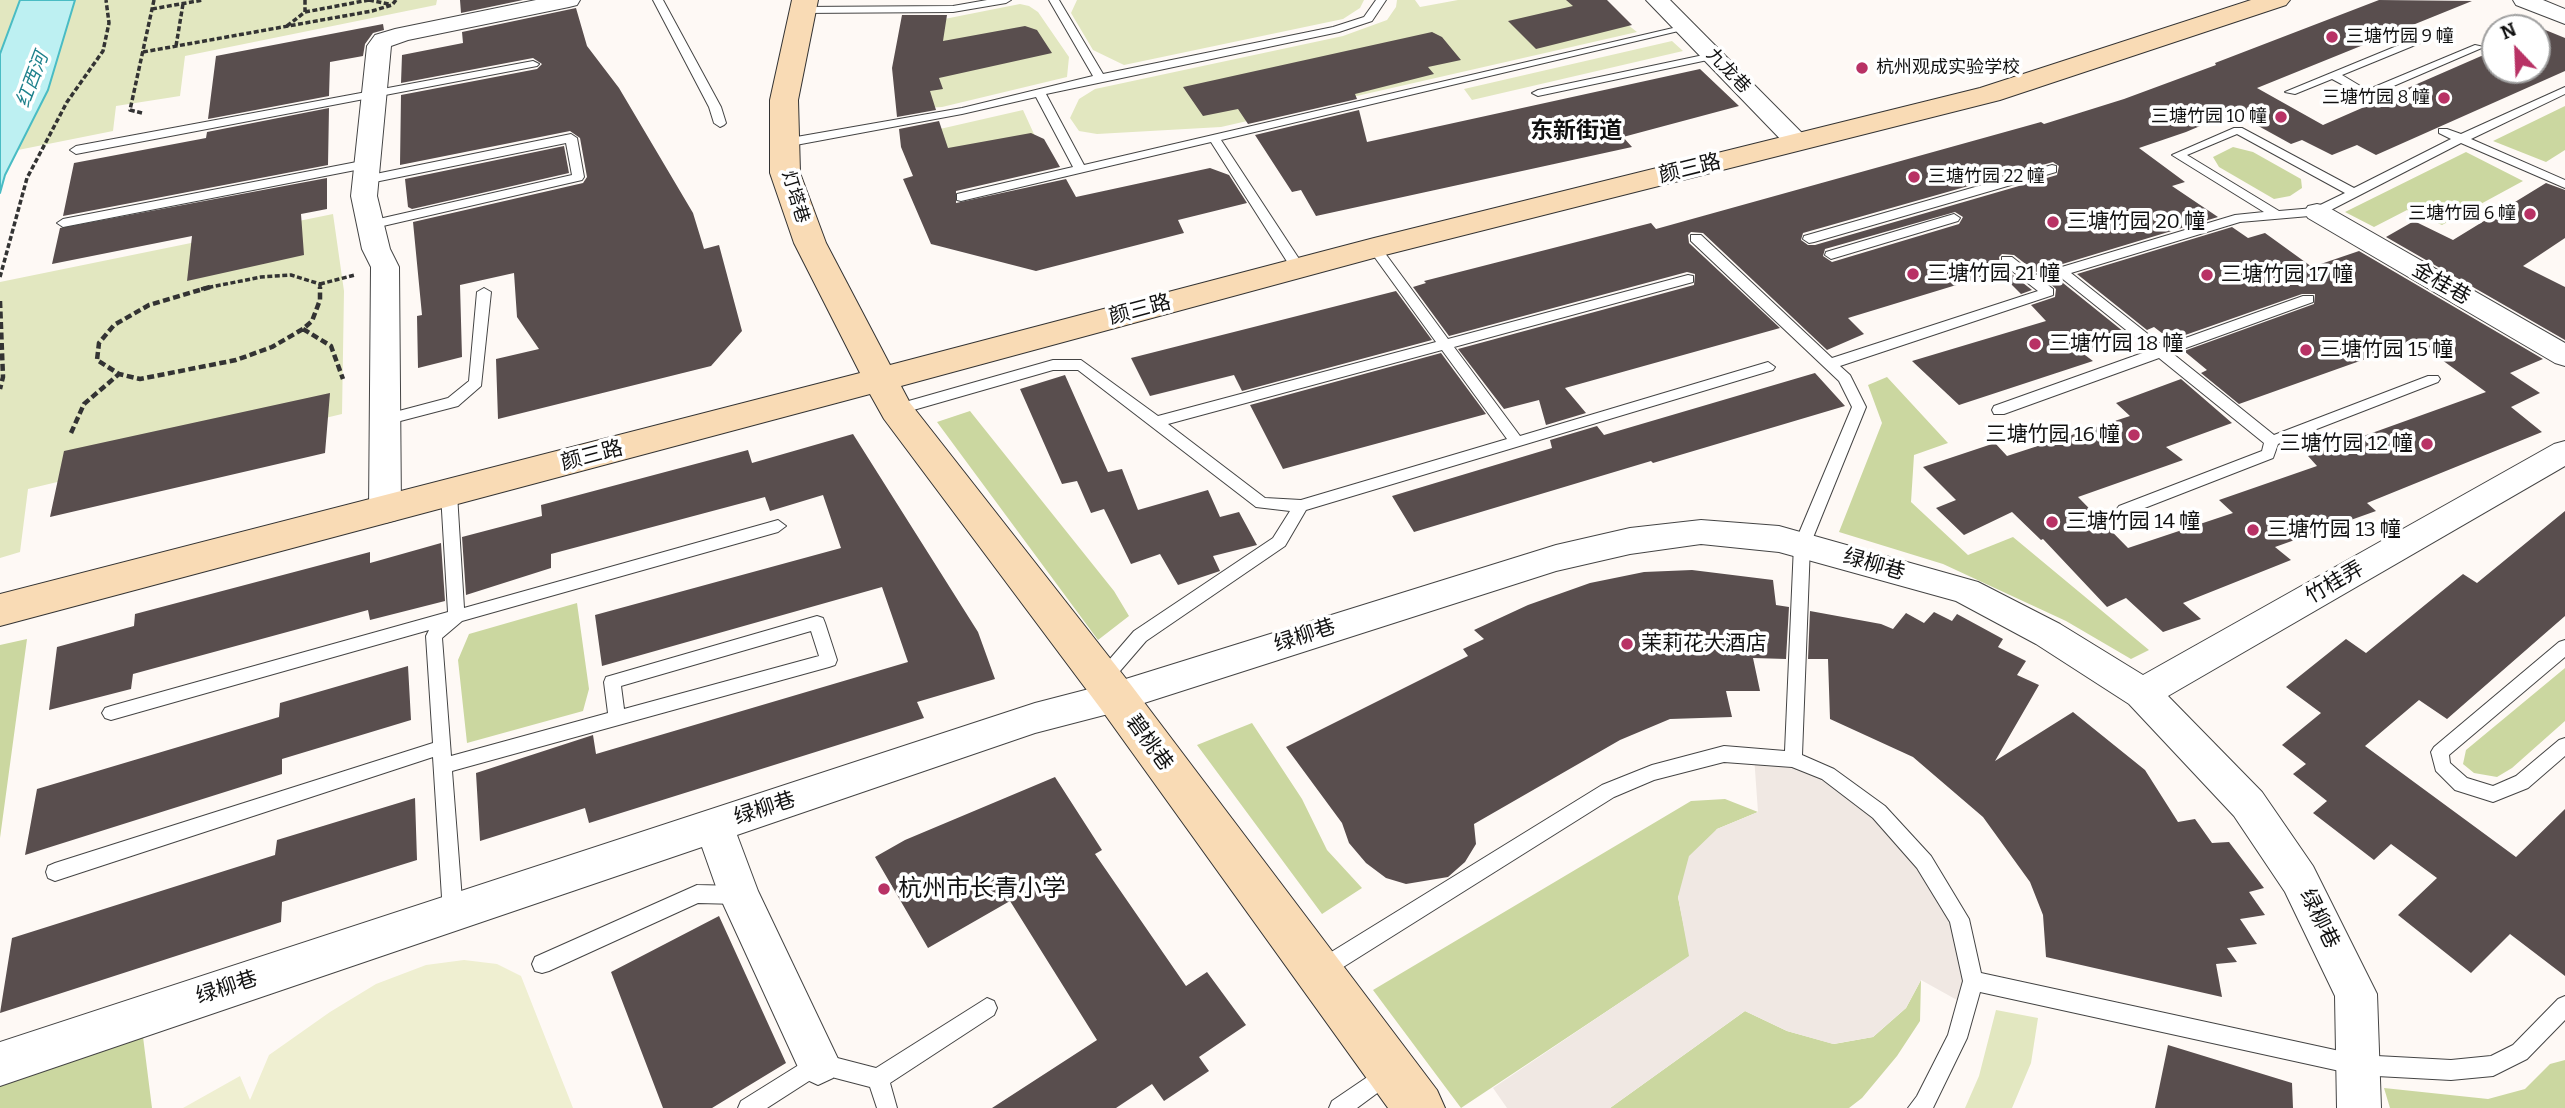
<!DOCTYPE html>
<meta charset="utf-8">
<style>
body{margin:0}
#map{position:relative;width:2565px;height:1108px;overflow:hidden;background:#fef9f5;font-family:Bitter,serif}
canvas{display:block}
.north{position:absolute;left:2481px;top:14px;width:70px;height:70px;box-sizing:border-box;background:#fff;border:2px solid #a0a0a0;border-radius:50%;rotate:337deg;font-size:19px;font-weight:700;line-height:28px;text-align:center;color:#111}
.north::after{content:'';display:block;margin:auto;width:24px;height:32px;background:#b83265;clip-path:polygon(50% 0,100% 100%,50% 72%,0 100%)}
</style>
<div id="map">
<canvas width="2565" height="1108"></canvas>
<div class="north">N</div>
</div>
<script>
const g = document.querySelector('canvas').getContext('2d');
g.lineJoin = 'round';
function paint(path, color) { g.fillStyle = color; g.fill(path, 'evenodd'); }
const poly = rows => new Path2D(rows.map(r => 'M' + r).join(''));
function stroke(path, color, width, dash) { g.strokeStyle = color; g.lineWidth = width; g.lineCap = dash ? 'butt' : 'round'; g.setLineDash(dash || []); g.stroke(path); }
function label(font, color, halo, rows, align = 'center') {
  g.font = font + ' Bitter,"Noto Sans SC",serif'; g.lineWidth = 7; g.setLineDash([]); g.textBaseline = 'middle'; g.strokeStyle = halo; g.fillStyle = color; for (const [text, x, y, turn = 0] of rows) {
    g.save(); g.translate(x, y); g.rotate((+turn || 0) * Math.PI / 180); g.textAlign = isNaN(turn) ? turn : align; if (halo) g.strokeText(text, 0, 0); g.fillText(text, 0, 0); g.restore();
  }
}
paint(poly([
 [0,0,20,0,0,54],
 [75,0,437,0,436,5,185,56,180,96,116,106,113,131,18,150,48,90],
 [1077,0,1364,0,1360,8,1343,19,1124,65,1093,50,1071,13],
 [1397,0,1415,0,1420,7,1458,0,1596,0,1637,32,1221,127,1097,134,1079,131,1070,118,1079,99,1095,89,1343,36,1387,20,1396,7],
 [1020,4,1029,6,1038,12,1069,57,1067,77,942,107,923,108,919,24],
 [1672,41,1683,51,1472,100,1464,89],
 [1023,110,1044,156,945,180,918,134],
 [333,214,344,291,342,414,28,489,20,552,0,558,0,282],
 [1996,1010,2038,1018,2031,1063,2012,1108,1965,1108,1979,1076]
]), '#e2e7c0');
paint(poly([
 [2565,106,2565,150,2546,162,2493,141],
 [2233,147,2253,152,2301,179,2302,188,2290,196,2274,199,2219,167,2213,157],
 [2466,152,2523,181,2442,225,2407,210,2374,227,2345,212],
 [1887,377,1948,443,1914,455,1911,502,1968,555,2013,537,2149,650,2131,659,2066,621,1943,564,1839,532,1882,423,1868,385],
 [970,411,1114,591,1129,616,1098,640,937,422],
 [577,603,589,689,583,711,467,743,458,660,469,634],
 [27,639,0,838,0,645],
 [2565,668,2565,721,2512,768,2497,777,2474,773,2463,764,2466,750],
 [1252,723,1302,799,1327,850,1362,888,1322,914,1197,745],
 [1725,799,1758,812,1717,829,1678,897,1690,956,1461,1108,1373,990,1691,801],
 [1921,980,1920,1021,1897,1056,1862,1098,1849,1108,1610,1108,1745,1011,1787,1031,1834,1044,1873,1037,1906,1008],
 [142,1029,152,1108,0,1108,0,1078],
 [2565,1060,2565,1108,2390,1108,2384,1088,2488,1099,2525,1089,2550,1064]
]), '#cbd7a0');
paint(poly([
 [464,960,497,964,521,976,573,1108,183,1108,240,1076,250,1100,269,1055,330,1012,376,984,426,965]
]), '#efefd1');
paint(poly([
 [1754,756,1793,759,1879,812,1959,919,1966,1005,1921,980,1906,1008,1873,1037,1833,1044,1787,1031,1745,1011,1610,1108,1507,1108,1493,1088,1689,956,1678,897,1689,856,1717,829,1758,812]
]), '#f0e8e3');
const water = poly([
 [20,0,75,0,48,90,5,175,0,193,0,54,20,0]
]);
paint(water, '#bdf0f2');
stroke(water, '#49bcc4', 2);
paint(poly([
 [460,0,523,0,461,13],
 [1566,0,1607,0,1632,25,1536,49,1508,21,1573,6],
 [2379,0,2472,1,2257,88,2323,125,2495,50,2495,70,2537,70,2537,31,2543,29,2565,38,2565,71,2376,155,2357,145,2332,155,2302,140,2291,144,2233,112,2186,132,2139,148,2185,182,2172,186,2218,217,2036,272,2014,255,2002,254,1999,257,2000,265,2032,290,2021,294,1999,272,1848,318,1864,334,1827,350,1703,233,1691,232,1688,235,1689,243,1780,328,1565,388,1586,413,1546,425,1539,400,1504,409,1458,349,1694,285,1695,274,1687,272,1449,336,1413,287,1426,283,1424,281,1651,223,1656,229,2041,122,2044,124,2124,99,2216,65,2215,63],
 [2053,162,2059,166,2057,175,1815,245,1808,245,1801,240,1803,233],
 [1955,212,1963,217,1959,224,1832,262,1823,256,1825,249],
 [576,8,587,46,619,88,693,213,704,249,719,245,742,331,711,366,498,419,496,359,539,349,517,317,514,273,460,285,462,357,418,368,417,316,422,315,413,222,583,183,587,177,580,138,570,131,400,165,401,95,537,69,542,64,533,58,401,83,402,55,463,43,462,32],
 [902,15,947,15,943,41,1025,26,1037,30,1052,53,939,78,943,89,930,91,936,110,897,117,892,68],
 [383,24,384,30,373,33,365,44,363,56,330,62,329,96,208,119,216,56],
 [1432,32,1442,37,1461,60,1428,67,1434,74,1355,94,1357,99,1248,124,1238,109,1203,116,1183,87],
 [1700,69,1739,106,1623,137,1632,147,1316,216,1301,190,1292,192,1255,135,1359,110,1367,142],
 [329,108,328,165,63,216,74,163,206,138,207,132],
 [939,121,948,148,1031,133,1044,139,1060,167,956,191,956,203,1066,179,1076,197,1210,168,1229,175,1247,203,1178,220,1184,233,1036,271,931,244,903,179,913,176,901,147,899,129],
 [564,146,569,173,412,209,408,207,405,179],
 [327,178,327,209,301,214,304,255,187,281,192,236,52,264,60,228],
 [2546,183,2565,190,2565,238,2523,266,2565,287,2565,340,2386,237,2414,221,2453,240],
 [2232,227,2248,238,2265,233,2312,267,2359,251,2543,359,2510,373,2540,393,2511,407,2542,432,2367,503,2376,511,2275,547,2291,560,2183,603,2201,619,2163,632,2126,598,2107,607,2043,539,2041,540,2012,512,1964,535,1936,508,1956,500,1923,467,1995,443,2007,456,2130,416,2116,403,2181,379,2232,423,2166,447,2183,460,2078,497,2128,548,2233,513,2219,500,2317,466,2308,456,2486,392,2416,341,2239,404,2201,373,2207,370,2184,351,2314,304,2315,294,2302,294,2171,340,2154,327,2147,330,2077,274],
 [2058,279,2129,336,2081,352,2093,361,1959,405,1912,361,2046,321,2031,305,2055,297,2056,289,2048,282],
 [1396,291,1432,340,1242,391,1234,375,1150,396,1131,358],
 [1441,353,1486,414,1283,469,1250,405],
 [1815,373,1845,406,1653,463,1651,461,1414,532,1392,496,1552,448,1550,440,1597,426,1604,435],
 [1065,375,1108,472,1122,469,1138,510,1208,490,1220,517,1239,512,1257,545,1213,556,1220,571,1178,585,1160,554,1131,564,1104,509,1091,513,1077,481,1062,484,1020,389],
 [330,393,325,453,50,517,64,451],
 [853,434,978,632,995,679,917,702,924,718,589,823,585,808,480,841,476,773,593,735,596,754,908,662,882,587,602,666,595,615,841,548,823,495,770,511,765,497,551,554,551,568,466,595,462,537,542,516,541,505,748,450,752,463],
 [2565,511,2565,616,2447,719,2419,700,2365,746,2516,857,2565,809,2565,976,2510,934,2471,973,2398,915,2437,878,2391,844,2374,860,2313,813,2327,801,2293,774,2306,764,2282,745,2321,713,2286,687,2346,639,2366,653,2463,574,2477,583],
 [441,543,445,601,370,620,368,610,133,674,131,689,49,710,57,647,134,626,135,614,370,552,370,563],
 [1692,570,1773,580,1776,605,1789,607,1786,659,1753,658,1760,691,1726,691,1732,717,1670,719,1620,740,1474,824,1476,844,1465,862,1448,877,1406,884,1386,878,1366,863,1349,843,1342,823,1286,747,1468,656,1463,649,1484,639,1474,630,1528,605,1590,583,1644,572],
 [1810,611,1881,624,1893,629,1906,613,1924,623,1934,612,1952,621,1957,614,2003,639,1998,647,2026,661,2017,675,2039,685,1995,761,2073,712,2145,770,2178,822,2195,819,2212,843,2229,842,2264,888,2249,892,2265,915,2240,919,2257,944,2227,948,2237,962,2216,964,2222,997,2046,957,2043,915,2030,882,1983,817,1913,757,1830,719,1828,659,1808,659],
 [408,666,411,720,282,759,282,774,25,855,37,789,279,717,280,703],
 [1055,777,1102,850,1095,854,1186,986,1207,972,1246,1025,1199,1057,1209,1071,1164,1101,1152,1084,1116,1108,992,1108,1097,1040,1010,901,928,948,875,857,905,840],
 [415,798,417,860,282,902,281,922,0,1013,12,938,275,855,277,840],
 [719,916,786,1063,712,1108,663,1108,611,972],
 [2168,1045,2292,1083,2293,1108,2155,1108]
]), '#594e4e');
const lane = poly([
 [653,0,663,0,721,107,726,123,724,125,720,127,714,123,709,107,653,0],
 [987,0,1011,0,1006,3,953,12,801,13,796,10,801,7,953,6,987,0],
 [1049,0,1059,0,1103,74,1333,27,1364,17,1376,0,1386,0,1372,21,1339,32,1046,94,1084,165,1686,25,1691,28,1221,140,1305,268,1298,272,1293,271,1211,142,961,201,957,200,957,194,1073,167,1036,97,962,114,785,147,779,143,785,139,962,108,1093,76,1049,0],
 [2443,27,2448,30,2447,32,2342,75,2367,90,2475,45,2484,47,2375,94,2379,98,2373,101,2332,79,2295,94,2285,92,2443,27],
 [1713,53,1717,54,1717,58,1538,96,1532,93,1538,90,1713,53],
 [533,61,539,64,537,66,76,154,70,150,76,146,533,61],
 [2565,87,2565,94,2471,139,2565,180,2565,188,2461,143,2321,215,2240,222,2071,273,2163,346,2303,296,2313,296,2313,302,2172,353,2274,435,2428,376,2438,376,2440,379,2438,382,2278,444,2273,458,2124,516,2116,510,2119,506,2262,451,2264,443,2159,358,2004,414,1994,414,1992,410,1994,406,2151,350,2059,276,2043,281,2053,289,2053,295,1840,366,1850,375,1866,407,1810,545,1802,755,1834,769,1885,806,1931,856,1969,919,1981,973,2358,1055,2451,1060,2491,1056,2513,1045,2558,999,2565,996,2565,1020,2527,1059,2493,1076,2451,1080,2358,1075,1980,992,1967,1038,1933,1108,1908,1108,1917,1096,1948,1035,1963,981,1950,922,1917,868,1873,818,1822,779,1792,767,1724,762,1654,780,1614,797,1329,976,1322,978,1315,976,1312,969,1315,962,1602,785,1652,765,1724,746,1785,751,1794,545,1852,407,1839,381,1691,241,1691,235,1701,235,1832,358,2038,291,2002,263,2002,257,2012,257,2035,275,2235,215,2264,212,2172,155,2234,128,2242,128,2354,188,2451,139,2439,133,2439,129,2447,129,2461,134,2565,87],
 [2237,134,2345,193,2314,208,2279,211,2187,155,2237,134],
 [571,134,577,138,584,177,582,180,370,229,364,225,370,221,572,175,566,143,365,184,359,180,361,177,571,134],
 [367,160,373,164,371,167,63,227,57,223,63,219,367,160],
 [2052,165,2056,166,2056,172,1814,242,1809,243,1803,239,1804,236,2052,165],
 [1954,214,1960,218,1958,221,1831,259,1825,255,1826,252,1954,214],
 [1374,244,1379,245,1448,339,1688,275,1693,276,1693,282,1454,347,1520,436,1768,362,1775,367,1773,370,1306,510,1285,546,1146,641,1108,685,1102,687,1096,685,1094,680,1096,675,1134,631,1273,538,1290,511,1256,507,1078,370,1053,370,896,415,889,410,891,406,1053,360,1081,360,1158,416,1436,342,1368,248,1374,244],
 [1442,350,1507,439,1301,500,1265,498,1168,424,1442,350],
 [484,288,491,292,481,386,458,406,385,425,380,424,378,420,380,416,448,398,469,381,477,292,484,288],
 [449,488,457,494,464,608,778,520,786,526,778,532,462,621,442,638,451,756,608,713,604,682,606,677,817,616,823,618,825,623,837,660,835,665,829,667,452,771,463,913,460,919,453,922,446,919,443,913,433,757,55,881,48,878,46,872,48,866,55,863,433,743,426,636,429,630,111,720,105,718,102,713,105,708,111,706,448,612,441,494,449,488],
 [811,631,819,656,624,709,621,686,811,631],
 [2565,640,2565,657,2449,755,2450,763,2467,778,2493,786,2516,776,2559,740,2565,738,2565,756,2528,788,2493,802,2455,790,2436,771,2431,752,2434,747,2559,642,2565,640],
 [697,885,738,886,745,889,747,895,745,901,738,904,698,903,549,971,542,973,535,971,532,964,535,957,697,885],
 [987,998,994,1001,997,1008,994,1015,890,1083,897,1108,877,1108,870,1087,820,1074,767,1108,738,1108,741,1101,818,1053,876,1068,987,998],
 [1388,1063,1395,1066,1398,1073,1395,1080,1357,1108,1329,1108,1332,1101,1388,1063]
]);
const street = poly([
 [536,0,580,0,577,5,569,7,408,40,391,46,377,196,390,249,399,267,401,511,396,520,385,523,374,520,369,511,371,267,362,249,351,196,367,46,375,35,395,29,536,0],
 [1646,0,1670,0,1806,137,1810,142,1806,147,1797,150,1788,147,1646,0],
 [2513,0,2543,0,2565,9,2565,24,2516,5,2513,0],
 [2317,204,2326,206,2565,343,2565,366,2555,363,2308,218,2304,212,2308,206,2317,204],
 [2565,441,2565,466,2168,696,2262,792,2313,866,2377,994,2381,1108,2337,1108,2335,996,2285,892,2234,816,2129,704,2036,644,1956,601,1779,552,1701,544,1630,554,1556,571,1116,712,1035,733,737,835,758,891,840,1063,833,1078,818,1085,803,1078,719,895,702,847,0,1086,0,1042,1035,703,1116,682,1556,545,1630,528,1701,520,1779,526,1978,582,2060,624,2143,675,2554,444,2565,441]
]);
const secondary = poly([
 [792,0,818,0,798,100,800,173,826,243,890,365,1374,238,1980,88,2251,0,2290,0,2286,5,2000,100,1381,256,901,386,910,403,1131,685,1437,1090,1445,1108,1388,1108,1101,709,884,419,870,394,0,626,0,594,860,373,794,243,770,173,770,100,792,0]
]);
stroke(lane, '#444', 2);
stroke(street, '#444', 2);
stroke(secondary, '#333', 2);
stroke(poly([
 [369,0,389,4],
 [152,9,203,0],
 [305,12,369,0],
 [287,26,305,12,305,0],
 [176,46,183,4],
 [143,52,372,11,392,5,396,0],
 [142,113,130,110,154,0],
 [0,277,27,178,67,102,103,51,109,23,106,0],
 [320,284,320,289],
 [320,284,355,275],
 [201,289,261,277,291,275,320,284]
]), '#333', 3.5, [5, 2.5]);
stroke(poly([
 [210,287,149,305,114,325,99,343,97,360,119,374,140,379,236,360,272,347,303,329,312,321,320,300,320,287],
 [0,301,3,377,0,389],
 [303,329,331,346,343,379],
 [71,433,84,404,119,374]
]), '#333', 4.5, [7, 3.5]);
paint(lane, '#fff');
paint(street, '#fff');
paint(secondary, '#f9dbb5');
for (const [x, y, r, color] of [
 [2332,37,7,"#b83265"],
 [1862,68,7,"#b83265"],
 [2444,98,7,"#b83265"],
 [2281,117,7,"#b83265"],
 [1914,177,7,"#b83265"],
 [2530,214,7,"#b83265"],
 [2053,222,7,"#b83265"],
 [1913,274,7,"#b83265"],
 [2207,275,7,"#b83265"],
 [2035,344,7,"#b83265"],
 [2306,350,7,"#b83265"],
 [2134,435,7,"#b83265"],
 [2427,444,7,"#b83265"],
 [2052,522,7,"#b83265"],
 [2253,530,7,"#b83265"],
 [1627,644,7,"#b83265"],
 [884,889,7,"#b83265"]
]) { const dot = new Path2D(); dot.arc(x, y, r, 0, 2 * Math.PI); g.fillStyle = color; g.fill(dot); stroke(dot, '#fff', 2.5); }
label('18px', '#111', '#fff', [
 ["三塘竹园 9 幢",2346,37],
 ["杭州观成实验学校",1876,68],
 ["三塘竹园 8 幢",2430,98,"right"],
 ["三塘竹园 10 幢",2267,117,"right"],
 ["三塘竹园 22 幢",1928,177],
 ["三塘竹园 6 幢",2516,214,"right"]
], 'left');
label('18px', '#111', '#fff', [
 ["九龙巷",1728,71,46],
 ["灯塔巷",795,197,73]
]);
label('italic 19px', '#20828d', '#fff', [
 ["红西河",33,80,-69]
]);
label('21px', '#111', '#fff', [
 ["颜三路",1690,169,-14],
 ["金桂巷",2441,284,30],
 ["颜三路",1140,310,-15],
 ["颜三路",592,456,-15],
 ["绿柳巷",1874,565,16],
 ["竹桂弄",2335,583,-30],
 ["绿柳巷",1305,636,-18],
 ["碧桃巷",1149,743,54],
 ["绿柳巷",765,809,-18],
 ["绿柳巷",2319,919,64],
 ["绿柳巷",227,988,-18]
]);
label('21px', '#111', '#fff', [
 ["三塘竹园 20 幢",2067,222],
 ["三塘竹园 21 幢",1927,274],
 ["三塘竹园 17 幢",2221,275],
 ["三塘竹园 18 幢",2049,344],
 ["三塘竹园 15 幢",2320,350],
 ["三塘竹园 16 幢",2120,435,"right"],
 ["三塘竹园 12 幢",2413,444,"right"],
 ["三塘竹园 14 幢",2066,522],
 ["三塘竹园 13 幢",2267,530],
 ["茉莉花大酒店",1641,644]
], 'left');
label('bold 23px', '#111', '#fff', [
 ["东新街道",1576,132]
]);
label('24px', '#111', '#fff', [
 ["杭州市长青小学",898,889]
], 'left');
</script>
